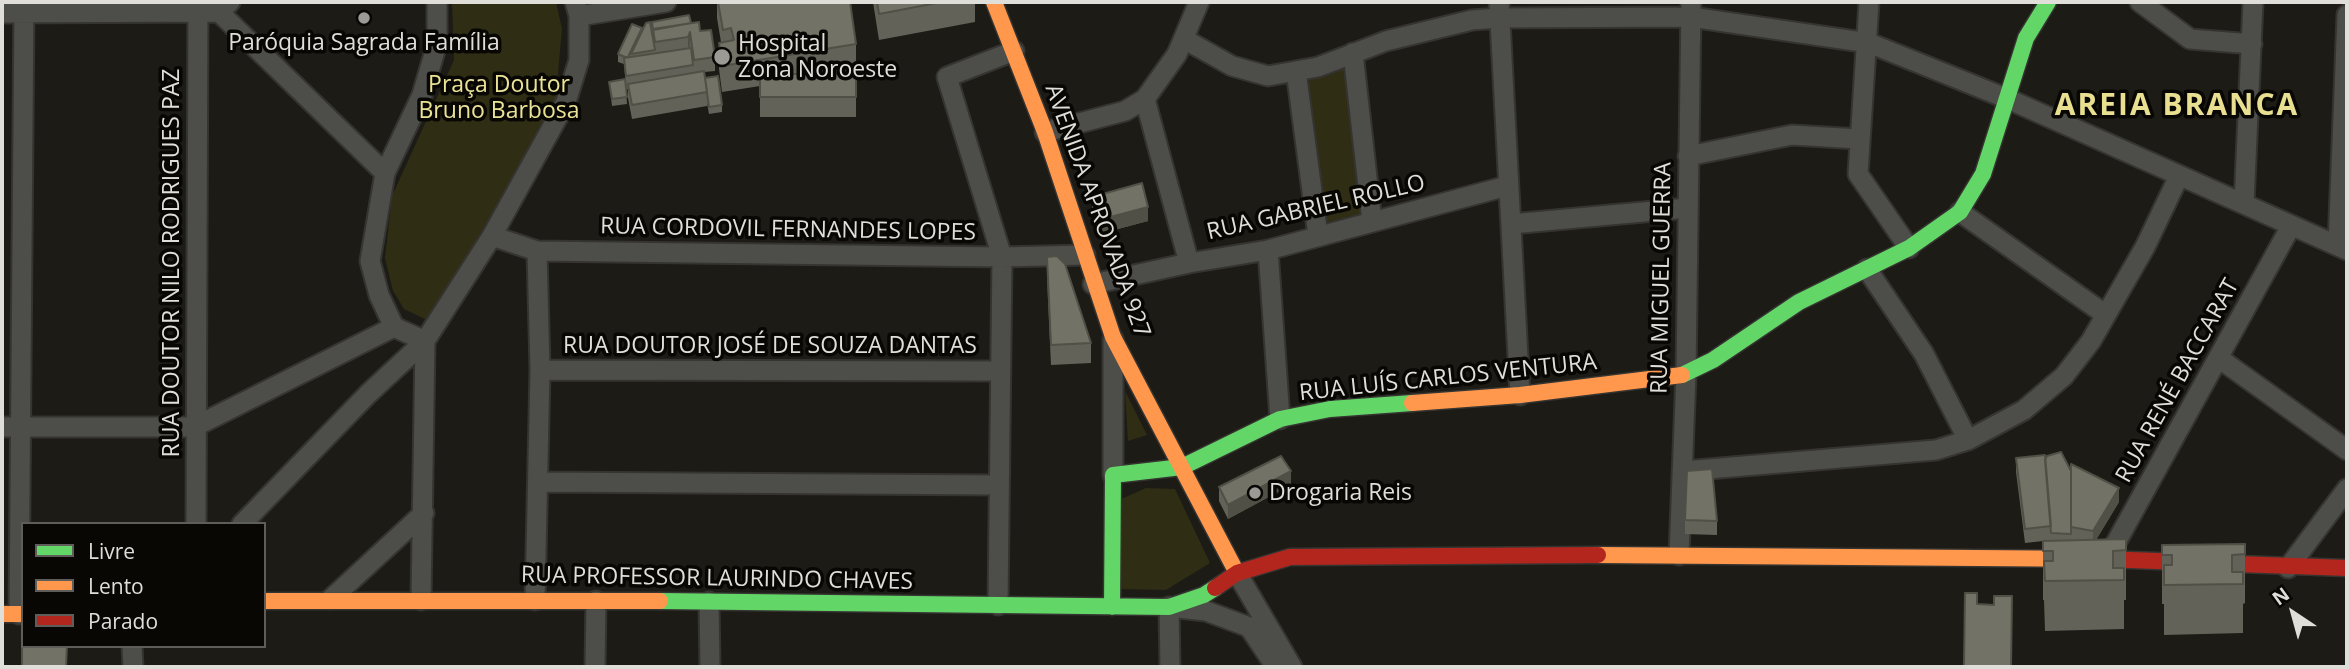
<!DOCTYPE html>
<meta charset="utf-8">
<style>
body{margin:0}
#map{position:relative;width:2349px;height:669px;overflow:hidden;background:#1c1b16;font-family:"Open Sans",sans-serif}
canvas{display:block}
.frame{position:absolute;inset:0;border:4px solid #dfded8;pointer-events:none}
.legend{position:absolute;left:21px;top:522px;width:245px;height:126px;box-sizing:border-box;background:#080704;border:2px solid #5e5d59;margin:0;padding:9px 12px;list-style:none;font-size:21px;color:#dfded8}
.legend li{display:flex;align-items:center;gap:14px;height:35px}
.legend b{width:35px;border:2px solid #5e5d59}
.north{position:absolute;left:2258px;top:578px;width:70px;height:70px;-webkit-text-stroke:5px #080704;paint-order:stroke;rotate:324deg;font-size:19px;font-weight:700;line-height:28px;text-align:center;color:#dfded8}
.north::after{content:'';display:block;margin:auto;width:24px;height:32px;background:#dfded8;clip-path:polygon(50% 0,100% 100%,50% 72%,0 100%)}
</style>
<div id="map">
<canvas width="2349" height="669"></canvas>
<div class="frame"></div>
<ul class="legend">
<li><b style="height:9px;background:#63d668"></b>Livre</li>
<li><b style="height:9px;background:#ff974d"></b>Lento</li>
<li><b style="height:9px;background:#b3261e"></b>Parado</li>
</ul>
<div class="north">N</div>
</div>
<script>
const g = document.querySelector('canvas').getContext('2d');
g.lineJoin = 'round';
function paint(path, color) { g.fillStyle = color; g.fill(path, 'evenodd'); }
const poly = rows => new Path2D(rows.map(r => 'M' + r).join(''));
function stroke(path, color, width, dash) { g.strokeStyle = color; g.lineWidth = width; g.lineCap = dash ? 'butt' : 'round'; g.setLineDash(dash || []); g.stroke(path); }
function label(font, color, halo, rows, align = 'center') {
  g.font = font + ' "Open Sans",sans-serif'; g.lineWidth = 7; g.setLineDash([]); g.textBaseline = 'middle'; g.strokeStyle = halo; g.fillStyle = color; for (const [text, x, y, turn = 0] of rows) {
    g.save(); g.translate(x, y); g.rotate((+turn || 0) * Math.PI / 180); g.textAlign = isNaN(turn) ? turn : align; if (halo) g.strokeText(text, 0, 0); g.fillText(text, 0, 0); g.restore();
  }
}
paint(poly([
 [452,2,556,2,562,29,554,117,479,235,429,321,404,309,393,291,385,258,392,196,454,60],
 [1353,53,1366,224,1320,233,1301,74],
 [1125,391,1147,435,1128,441],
 [1146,488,1175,489,1210,563,1166,590,1117,589,1119,500]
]), '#302d15');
const street = poly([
 [1499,2,1520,395],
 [1869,2,1858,174,1909,248],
 [2140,2,2190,39,2252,44],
 [219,12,385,173],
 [2,13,219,12,230,2],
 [579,16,666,2],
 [1184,39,1232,66,1268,76,1318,67,1386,41,1472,20,1500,18,1691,17,1869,43,2008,99,2347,250],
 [1353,53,1372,222],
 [1296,71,1318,236],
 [1145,99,1189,263],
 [1045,132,1125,111,1145,99,1177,54,1199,2],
 [1688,156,1792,135,1859,139],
 [2244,204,2253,2],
 [1960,212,2106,315],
 [1511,224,1687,208],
 [492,236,537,251,1002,257,1085,255],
 [2338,246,2347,15],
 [1268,250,1280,419],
 [1867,269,1924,354,1968,440],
 [1093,284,1189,263,1268,250,1507,186],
 [425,341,394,327,379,295,370,261,385,173,422,95,437,44,437,2],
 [2220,359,2347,450],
 [540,370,999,371],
 [2,427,194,427,394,327],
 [1684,471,1936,450,1968,440,2024,410,2064,376,2091,341,2145,247,2179,176],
 [1113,475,1113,339],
 [538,482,999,485],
 [196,524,198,2],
 [242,524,368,394,425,341],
 [1679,555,1686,374,1691,2],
 [2107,559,2291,226],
 [2288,568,2347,489],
 [1237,573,1292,667],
 [331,599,424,513],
 [421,600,425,341,492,236,566,102,579,60,579,16,575,2],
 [535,600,540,370,537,251],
 [709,602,710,667],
 [998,605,1002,257,947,77,1014,51],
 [19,614,24,2],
 [132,646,133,667],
 [595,667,596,601],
 [1170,667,1169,607,1206,611,1249,627,1276,667]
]);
const fast = poly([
 [1682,375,1713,360,1799,302,1909,248,1960,212,1983,174,2026,38,2048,2],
 [660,601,1169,607,1204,595,1215,588],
 [1112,607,1113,475,1182,467,1280,419,1330,409,1412,403]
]);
const slow = poly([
 [994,2,1045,132,1113,337,1237,573],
 [1412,403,1520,395,1682,375],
 [1598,555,2103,559],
 [264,601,660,601],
 [2,614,23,614]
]);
const jam = poly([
 [2103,559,2347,568],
 [1215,588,1237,573,1290,557,1598,555]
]);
stroke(street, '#353431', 23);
stroke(fast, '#353431', 19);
stroke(slow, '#353431', 19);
stroke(jam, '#353431', 19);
stroke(street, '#4d4d49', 19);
stroke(fast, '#63d668', 16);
stroke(slow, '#ff974d', 16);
stroke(jam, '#b3261e', 16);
paint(poly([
 [717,2,850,2,856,44,856,70,832,74,856,74,856,117,760,117,760,86,722,92,719,69,719,43,721,42,717,18],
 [873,2,975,2,975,22,879,40],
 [652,22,691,23,700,31,715,57,715,71,704,72,705,78,722,105,722,112,709,114,707,103,707,106,632,119,628,98,628,89,626,90,627,104,612,106,609,82,626,86,624,64,618,62,618,54,642,32,652,29],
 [1092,197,1148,221,1099,234,1092,211],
 [1047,257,1091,343,1091,363,1051,365,1047,277],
 [2016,458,2045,460,2071,471,2119,502,2096,540,2126,539,2126,600,2124,600,2124,629,2045,631,2044,600,2043,600,2043,541,2025,543,2016,472],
 [1291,485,1228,519,1219,501,1219,487],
 [1685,520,1717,521,1717,535,1685,534],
 [2245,544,2245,603,2243,604,2243,633,2164,635,2164,604,2162,604,2162,545]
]), '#636258');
paint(poly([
 [690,32,690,46,688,51,688,37],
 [1148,207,1148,221,1099,234,1099,220],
 [1291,471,1291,485,1228,519,1228,505],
 [2119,488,2119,502,2093,545,2093,531]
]), '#505047');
const building = poly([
 [718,2,850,2,856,44,722,66,719,43,734,40,731,28,723,30,718,2],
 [877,2,942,2,879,14,877,2],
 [689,15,691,23,653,30,652,22,689,15],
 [650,22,655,50,631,54,646,23,650,22],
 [699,22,700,31,711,30,715,57,694,60,690,32,688,37,655,42,653,29,699,22],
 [632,24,642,28,628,57,625,57,618,54,632,24],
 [691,48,693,65,626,76,624,58,691,48],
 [704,71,707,92,632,105,628,84,704,71],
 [760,74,856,74,856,97,760,97,760,74],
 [718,76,722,105,709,107,705,78,718,76],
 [625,79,627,97,612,99,609,82,625,79],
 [1142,183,1148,207,1099,220,1092,197,1142,183],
 [1057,256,1065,264,1091,343,1051,345,1047,257,1057,256],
 [2061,452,2071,471,2071,534,2051,533,2045,460,2047,456,2061,452],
 [2045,455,2051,526,2025,529,2016,458,2045,455],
 [1281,456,1291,471,1228,505,1219,487,1281,456],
 [2071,464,2119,488,2093,531,2071,527,2071,464],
 [1712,469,1717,521,1685,520,1687,471,1712,469],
 [2126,539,2126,550,2113,551,2113,568,2124,568,2124,580,2045,581,2044,561,2053,561,2053,551,2043,551,2043,541,2126,539],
 [2245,544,2245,554,2232,555,2232,572,2243,572,2243,584,2164,585,2164,565,2172,565,2172,555,2162,555,2162,545,2245,544],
 [1965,593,1977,593,1977,604,1994,605,1994,596,2012,596,2011,667,1964,667,1965,593],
 [22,644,23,646,67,646,66,667,22,667,22,644]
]);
paint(building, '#737266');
stroke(building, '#505047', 2);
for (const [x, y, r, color] of [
 [364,18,7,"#9b9a94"],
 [722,57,9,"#9b9a94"],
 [1255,493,7,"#9b9a94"]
]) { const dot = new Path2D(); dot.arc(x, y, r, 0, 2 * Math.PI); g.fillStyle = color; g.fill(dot); stroke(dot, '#080704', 2.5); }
label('23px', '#dfded8', '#080704', [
 ["Paróquia Sagrada Família",364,43,"center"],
 ["Hospital",738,44],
 ["Zona Noroeste",738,70],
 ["Drogaria Reis",1269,493]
], 'left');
label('23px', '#eae296', '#080704', [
 ["Praça Doutor",499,85],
 ["Bruno Barbosa",499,111]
]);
label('23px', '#dfded8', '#080704', [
 ["RUA GABRIEL ROLLO",1316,208,-13],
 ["AVENIDA APROVADA 927",1097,211,70],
 ["RUA CORDOVIL FERNANDES LOPES",788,230,1],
 ["RUA DOUTOR NILO RODRIGUES PAZ",172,263,-90],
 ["RUA MIGUEL GUERRA",1662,278,-89],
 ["RUA DOUTOR JOSÉ DE SOUZA DANTAS",770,346],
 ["RUA LUÍS CARLOS VENTURA",1448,378,-6],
 ["RUA RENÉ BACCARAT",2178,381,-61],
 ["RUA PROFESSOR LAURINDO CHAVES",717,579,1]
]);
g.letterSpacing = '2px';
label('bold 30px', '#e8df90', '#080704', [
 ["AREIA BRANCA",2177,106]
]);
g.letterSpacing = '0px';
</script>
